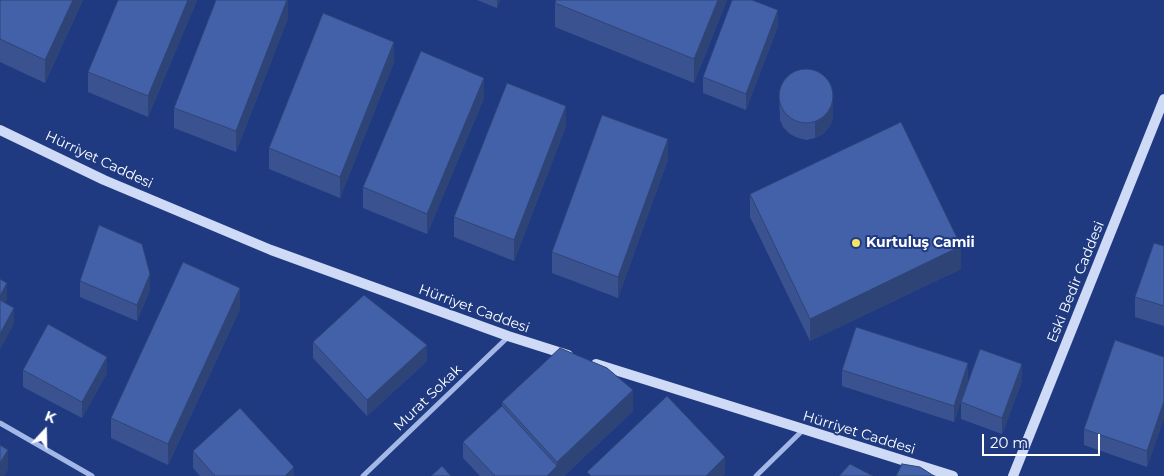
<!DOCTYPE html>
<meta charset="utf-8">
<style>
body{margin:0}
#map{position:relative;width:1164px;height:476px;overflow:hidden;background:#1f3a81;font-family:Montserrat,sans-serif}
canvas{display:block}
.north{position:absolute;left:20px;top:406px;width:50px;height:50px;-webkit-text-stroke:4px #1f3a81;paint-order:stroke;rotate:21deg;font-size:14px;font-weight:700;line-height:20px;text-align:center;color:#fff}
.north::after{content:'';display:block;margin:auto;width:18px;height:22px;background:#fff;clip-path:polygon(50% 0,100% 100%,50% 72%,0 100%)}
.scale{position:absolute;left:982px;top:434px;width:118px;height:22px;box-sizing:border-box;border:2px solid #fff;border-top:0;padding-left:6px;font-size:15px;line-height:18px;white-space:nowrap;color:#fff;-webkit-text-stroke:4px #1f3a81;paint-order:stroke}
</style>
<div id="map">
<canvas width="1164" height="476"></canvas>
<div class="north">K</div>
<div class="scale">20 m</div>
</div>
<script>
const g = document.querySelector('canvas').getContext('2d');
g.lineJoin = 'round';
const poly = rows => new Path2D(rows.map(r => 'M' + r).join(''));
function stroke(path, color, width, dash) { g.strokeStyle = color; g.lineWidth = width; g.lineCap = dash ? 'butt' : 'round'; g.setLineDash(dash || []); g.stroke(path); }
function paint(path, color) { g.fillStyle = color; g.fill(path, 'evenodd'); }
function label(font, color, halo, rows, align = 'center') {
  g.font = font + ' Montserrat,sans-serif'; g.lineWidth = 4; g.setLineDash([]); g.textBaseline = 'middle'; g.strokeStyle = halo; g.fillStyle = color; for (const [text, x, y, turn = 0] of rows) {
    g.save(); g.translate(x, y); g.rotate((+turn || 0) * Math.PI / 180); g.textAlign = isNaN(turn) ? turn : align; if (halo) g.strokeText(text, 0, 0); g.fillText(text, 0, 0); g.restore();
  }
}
stroke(poly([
 [0,423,92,476],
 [363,476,508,337],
 [756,476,803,430]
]), '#a4b8e8', 5);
stroke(poly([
 [0,130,104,180,271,250,508,336,568,355],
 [596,364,953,476],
 [1013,476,1164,99]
]), '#cfdaf7', 10);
paint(poly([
 [0,0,83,0,45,83,0,62],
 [197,0,148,117,88,92,88,72],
 [288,0,288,18,236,152,174,128,174,108],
 [477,0,500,0,497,8],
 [727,0,694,83,555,27,555,3],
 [778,26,746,110,703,93,703,77],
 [394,62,340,198,269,169,269,148],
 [779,94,833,110,833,119,829,127,823,134,815,138,807,140,798,138,790,134,783,127,780,120],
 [484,98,427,234,363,208,363,187],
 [566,126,514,261,454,237,454,217],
 [668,159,618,298,552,273,552,252],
 [750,194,961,269,810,341,750,217],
 [1164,246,1164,326,1135,317,1135,297],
 [80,281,150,290,137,321,80,297],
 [240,309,168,465,111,438,111,418],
 [313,342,427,361,367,416,313,358],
 [1164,357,1164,418,1147,467,1084,445,1084,429],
 [23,370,107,373,82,418,23,387],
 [842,370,968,380,954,422,842,386],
 [1022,381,1002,434,961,419,961,402],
 [502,402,633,411,564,476,480,476,463,458,463,442,502,406],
 [193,451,294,476,200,476,193,468]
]), '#3a5390');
paint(poly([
 [73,0,83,0,45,83,45,60],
 [188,0,197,0,148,117,148,96],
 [287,0,288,0,288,18,236,152,236,131],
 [497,0,500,0,497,8],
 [718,0,727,0,694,83,694,59],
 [778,10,778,26,746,110,746,94],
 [394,42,394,62,340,198,340,177],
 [484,78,484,98,427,234,427,214],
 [833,93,833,119,829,127,823,134,815,138,815,122],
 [566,106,566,126,514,261,514,240],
 [668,139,668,159,618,298,618,277],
 [961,246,961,269,810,341,810,319],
 [150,274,150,290,137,321,137,305],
 [7,283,7,299,0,313,0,296],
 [240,288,240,309,168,465,168,444],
 [14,308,14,324,0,350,0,334],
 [427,345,427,361,367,416,367,400],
 [107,357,107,373,82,418,82,402],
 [968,363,968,380,954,422,954,406],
 [1022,364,1022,381,1002,434,1002,418],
 [633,390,633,411,564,476,547,476,557,466,557,462],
 [1164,401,1164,418,1147,467,1147,451],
 [8,450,8,470,4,476,0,476,0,463],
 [725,457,725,474,723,476,706,476],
 [294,467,294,476,285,476]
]), '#2f4476');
const building = poly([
 [0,0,73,0,45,60,0,39,0,0],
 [118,0,188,0,148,96,88,72,118,0],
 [216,0,287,0,236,131,174,108,216,0],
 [556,0,718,0,694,59,555,3,556,0],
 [732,0,752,0,778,10,746,94,703,77,732,0],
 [323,13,394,42,340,177,269,148,323,13],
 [421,51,484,78,427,214,363,187,421,51],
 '779 96a27 27 0 1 1 54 0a27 27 0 1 1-54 0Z',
 [507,83,566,106,514,240,454,217,507,83],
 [602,115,668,139,618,277,552,252,602,115],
 [901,122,961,246,810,319,750,194,901,122],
 [99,225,142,244,150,274,137,305,80,281,99,225],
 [1154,243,1164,246,1164,306,1135,297,1154,243],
 [183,262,240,288,168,444,111,418,183,262],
 [0,279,7,283,0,296,0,279],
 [364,295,427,345,367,400,313,342,364,295],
 [0,300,14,308,0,334,0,300],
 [48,324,107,357,82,402,23,370,48,324],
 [856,327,968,363,954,406,842,370,856,327],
 [1115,340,1164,357,1164,401,1147,451,1084,429,1115,340],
 [560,348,607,368,633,390,557,462,502,402,560,348],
 [980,349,1022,364,1002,418,961,402,980,349],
 [667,396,725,457,706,476,591,476,587,472,667,396],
 [502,406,557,466,547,476,495,476,463,442,502,406],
 [240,408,294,467,285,476,215,476,193,451,240,408],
 [0,445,8,450,0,463,0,445],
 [850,464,873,476,839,476,850,464],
 [902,464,920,467,934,476,896,476,902,464],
 [442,466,451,476,431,476,442,466]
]);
paint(building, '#4361a8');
stroke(building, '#2f4476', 1);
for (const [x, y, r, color] of [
 [856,243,5,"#f7e364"]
]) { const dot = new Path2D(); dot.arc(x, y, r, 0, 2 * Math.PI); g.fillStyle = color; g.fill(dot); stroke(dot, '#1f3a81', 2); }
label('14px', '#fff', '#1f3a81', [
 ["Hürriyet Caddesi",99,160,25],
 ["Eski Bedir Caddesi",1076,282,-68],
 ["Hürriyet Caddesi",474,309,20],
 ["Murat Sokak",428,398,-44],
 ["Hürriyet Caddesi",859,433,17]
]);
label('bold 14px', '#fff', '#1f3a81', [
 ["Kurtuluş Camii",866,243]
], 'left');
</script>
